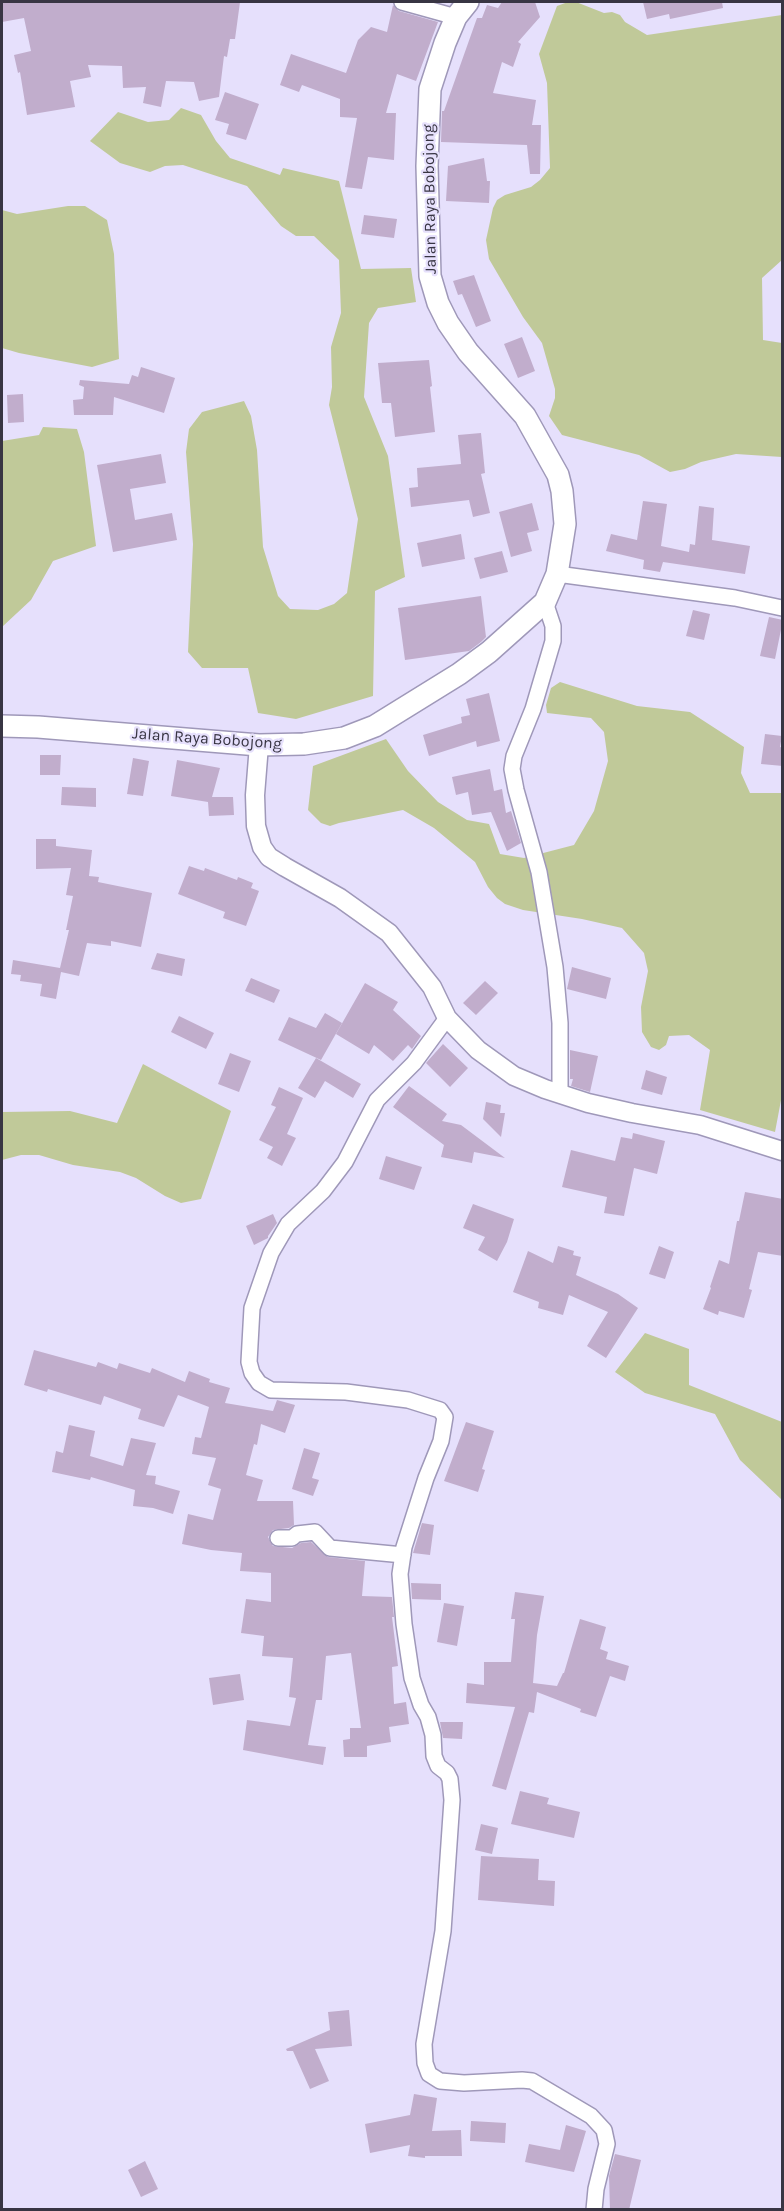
<!DOCTYPE html>
<style>
body{margin:0}
#map{position:relative;width:784px;height:2211px;overflow:hidden;background:#e6e0fc;font-family:Karla,sans-serif}
canvas{display:block}
.frame{position:absolute;inset:0;border:3px solid #383543;pointer-events:none}
</style>
<div id="map">
<canvas width="784" height="2211"></canvas>
<div class="frame"></div>
</div>
<script>
const g = document.querySelector('canvas').getContext('2d');
g.lineJoin = 'round';
function paint(path, color) { g.fillStyle = color; g.fill(path, 'evenodd'); }
const poly = rows => new Path2D(rows.map(r => 'M' + r).join(''));
function stroke(path, color, width, dash) { g.strokeStyle = color; g.lineWidth = width; g.lineCap = dash ? 'butt' : 'round'; g.setLineDash(dash || []); g.stroke(path); }
function label(font, color, halo, rows, align = 'center') {
  g.font = font + ' Karla,sans-serif'; g.lineWidth = 4.5; g.setLineDash([]); g.textBaseline = 'middle'; g.strokeStyle = halo; g.fillStyle = color; for (const [text, x, y, turn = 0] of rows) {
    g.save(); g.translate(x, y); g.rotate((+turn || 0) * Math.PI / 180); g.textAlign = isNaN(turn) ? turn : align; if (halo) g.strokeText(text, 0, 0); g.fillText(text, 0, 0); g.restore();
  }
}
paint(poly([
 [568,2,576,2,604,13,612,12,620,15,625,22,647,35,782,15,782,260,762,278,763,340,782,343,782,457,736,454,701,462,685,469,670,472,639,455,562,435,549,416,555,398,555,389,542,343,523,317,489,259,486,240,493,208,497,200,505,195,531,187,540,180,550,168,547,83,539,54,557,6],
 [181,108,201,115,216,141,230,158,280,175,283,168,339,181,361,269,411,268,416,302,378,308,369,323,364,397,388,456,405,577,375,591,373,696,296,719,258,713,248,668,202,668,188,652,193,544,186,452,189,429,202,412,244,401,251,416,257,450,263,547,278,596,290,609,318,610,334,604,347,593,358,519,329,405,332,387,331,347,341,313,339,260,314,236,296,236,281,226,247,186,183,165,165,166,150,172,120,163,90,141,118,112,148,122,169,120],
 [68,206,85,206,107,220,114,254,119,359,92,367,19,353,2,348,2,210,17,214],
 [43,427,77,429,84,452,96,546,53,561,31,600,2,627,2,441,39,435],
 [560,682,637,706,690,712,744,747,741,773,750,793,782,793,782,1095,775,1132,700,1110,710,1050,689,1035,669,1036,666,1045,659,1050,651,1047,642,1032,641,1007,648,971,644,953,622,928,582,919,523,910,505,904,497,898,488,887,475,862,434,828,403,810,339,823,330,826,321,823,308,810,313,766,386,739,408,771,438,802,467,820,489,824,500,854,524,858,574,845,594,811,608,761,604,732,591,718,547,713,546,705,551,688],
 [143,1064,231,1111,201,1199,181,1203,165,1196,136,1178,120,1172,73,1165,39,1155,21,1155,2,1160,2,1112,70,1111,117,1123],
 [645,1333,689,1349,689,1385,782,1422,782,1500,740,1460,715,1414,645,1393,615,1372]
]), '#c0c999');
paint(poly([
 [2,2,240,2,235,39,230,39,227,57,224,56,219,97,199,101,194,82,166,81,161,107,143,103,146,87,123,88,122,66,88,65,91,77,70,81,75,107,27,115,20,72,18,73,14,55,31,51,24,18,2,22],
 [502,2,535,2,540,17,518,42,521,44,513,67,502,62,493,93,536,100,532,125,541,125,540,174,530,174,527,145,441,142,442,111,444,111,477,18,482,18,487,5,498,8],
 [643,2,722,2,723,8,670,19,669,14,647,19],
 [393,5,399,11,438,22,416,81,397,74,386,113,396,113,394,160,368,157,362,189,345,187,357,118,340,117,340,99,302,85,299,92,280,85,291,54,346,73,358,40,371,27,387,32],
 [225,92,259,104,246,140,226,134,229,124,215,120],
 [484,158,487,181,490,181,489,203,446,201,448,166],
 [364,215,397,219,394,238,361,234],
 [474,275,491,321,476,327,462,294,458,295,453,281],
 [522,337,535,371,518,378,504,344],
 [429,360,432,386,430,387,435,432,395,437,391,403,382,403,378,363],
 [141,367,175,378,164,413,114,397,113,415,74,415,73,400,83,399,84,387,79,385,80,380,129,384,132,375,138,377],
 [23,394,24,422,8,423,7,395],
 [481,433,485,473,481,474,490,513,473,517,469,500,411,507,409,488,418,487,417,468,461,464,458,435],
 [161,454,166,483,130,489,135,520,172,513,177,540,113,552,97,465],
 [643,501,667,504,661,546,689,552,690,544,695,545,699,506,714,508,712,540,750,546,745,574,663,562,660,572,643,569,644,560,606,551,611,534,637,540],
 [532,503,539,530,527,533,532,551,511,557,499,512],
 [461,534,465,559,422,567,417,543],
 [502,551,508,572,480,579,474,558],
 [481,596,486,637,481,642,469,651,405,660,398,608],
 [693,610,710,614,704,640,686,636],
 [769,617,783,620,775,659,760,656],
 [489,693,500,741,477,747,476,741,429,756,423,735,462,723,461,717,470,715,466,699],
 [765,734,782,736,780,747,783,748,783,766,761,764],
 [40,755,61,755,60,775,40,775],
 [133,758,149,761,143,796,127,794],
 [177,760,220,768,212,797,233,797,234,815,209,816,208,802,171,796],
 [490,769,494,791,502,789,506,813,511,811,521,843,507,851,491,812,472,815,468,792,456,795,452,777],
 [62,787,96,788,96,807,61,805],
 [36,839,56,839,56,846,92,850,89,876,99,877,98,882,152,893,141,947,111,941,111,946,87,943,79,976,61,972,56,999,40,996,42,984,20,981,21,975,11,974,13,960,60,968,69,930,66,930,73,896,66,895,71,868,36,869],
 [189,866,204,871,205,868,237,880,238,877,253,883,251,888,259,891,246,926,223,918,225,912,178,894],
 [157,953,185,959,182,976,151,969],
 [572,967,611,978,606,999,567,989],
 [251,978,280,990,274,1003,245,991],
 [485,981,498,993,476,1015,463,1003],
 [365,983,398,1002,393,1010,421,1036,412,1049,408,1045,393,1061,374,1045,369,1054,336,1034],
 [325,1013,342,1023,321,1060,278,1040,289,1017,316,1028],
 [179,1016,214,1033,206,1049,171,1032],
 [443,1044,468,1068,450,1087,426,1063],
 [570,1050,598,1056,590,1092,571,1086,573,1079,570,1079],
 [230,1053,251,1061,239,1092,218,1084],
 [316,1058,361,1084,353,1098,325,1081,315,1098,298,1088],
 [646,1070,667,1077,662,1095,641,1089],
 [409,1086,447,1114,442,1121,461,1125,505,1158,474,1152,472,1163,441,1157,444,1145,393,1107],
 [279,1087,303,1098,287,1134,296,1138,282,1166,267,1158,273,1147,259,1140,276,1107,271,1105],
 [486,1102,501,1105,500,1113,505,1113,501,1137,483,1119],
 [633,1133,665,1141,657,1174,634,1168,624,1216,604,1213,607,1197,562,1187,571,1150,615,1161,621,1137,632,1139],
 [386,1156,422,1167,414,1190,379,1179],
 [745,1192,783,1199,783,1256,758,1252,749,1289,752,1290,744,1318,719,1311,718,1315,703,1309,711,1288,710,1287,719,1260,729,1264,737,1221,739,1221],
 [473,1204,514,1219,507,1242,497,1261,478,1250,485,1237,463,1228],
 [273,1214,277,1223,268,1236,268,1238,254,1245,246,1226],
 [558,1246,574,1251,573,1255,581,1257,576,1275,618,1294,638,1308,606,1358,587,1346,608,1312,569,1295,563,1315,538,1308,539,1302,513,1292,528,1251,553,1263],
 [659,1246,674,1252,665,1279,649,1274],
 [34,1350,96,1367,98,1362,117,1369,119,1363,150,1373,152,1368,185,1382,189,1371,210,1379,209,1382,230,1388,225,1403,273,1411,277,1400,295,1405,285,1433,261,1424,257,1445,254,1444,246,1475,263,1480,257,1501,293,1501,294,1525,289,1528,273,1530,268,1537,273,1546,292,1548,301,1543,311,1542,328,1557,365,1561,362,1596,392,1597,394,1617,392,1617,398,1666,392,1667,394,1704,406,1702,409,1724,389,1727,391,1742,367,1746,367,1757,344,1757,343,1740,350,1739,350,1728,361,1728,351,1653,326,1656,322,1700,316,1700,308,1745,326,1747,323,1765,243,1750,247,1720,290,1726,296,1698,289,1697,293,1658,262,1656,264,1636,241,1633,246,1599,271,1602,271,1573,240,1571,242,1553,211,1550,182,1544,188,1514,213,1520,221,1489,208,1485,216,1458,192,1454,195,1437,201,1438,209,1407,178,1395,164,1427,138,1419,141,1409,104,1396,101,1405,48,1389,47,1392,24,1385],
 [466,1422,494,1431,482,1469,485,1470,478,1492,444,1481],
 [69,1425,95,1431,90,1456,123,1466,131,1438,156,1443,146,1475,156,1476,155,1484,180,1491,173,1514,153,1508,133,1506,135,1490,91,1477,90,1480,52,1472,56,1451,63,1453],
 [304,1448,320,1453,312,1478,319,1480,313,1496,292,1489],
 [422,1523,434,1525,430,1555,413,1553],
 [411,1583,441,1584,441,1600,412,1599],
 [515,1592,544,1596,537,1635,533,1683,557,1686,563,1673,564,1673,580,1619,606,1627,600,1649,608,1652,606,1659,629,1666,625,1681,610,1676,596,1717,580,1712,581,1709,537,1692,534,1713,529,1712,506,1790,492,1786,515,1707,466,1703,467,1683,484,1685,484,1662,511,1662,515,1619,511,1619],
 [444,1603,464,1606,457,1646,437,1642],
 [240,1674,244,1700,213,1705,209,1678],
 [440,1722,463,1722,462,1739,443,1738],
 [520,1791,549,1798,547,1804,580,1812,574,1838,511,1824],
 [481,1824,498,1828,492,1854,475,1850],
 [481,1856,539,1859,538,1880,555,1881,554,1906,478,1900],
 [349,2010,352,2046,315,2049,329,2081,310,2089,293,2051,287,2051,286,2049,330,2030,328,2012],
 [414,2094,437,2098,432,2131,461,2130,462,2156,425,2156,425,2158,408,2156,410,2145,370,2153,365,2124,410,2115],
 [471,2121,506,2123,505,2143,470,2141],
 [566,2125,586,2131,574,2172,525,2162,529,2144,560,2150],
 [615,2154,641,2160,629,2210,610,2210,609,2176],
 [145,2161,158,2189,141,2197,128,2170]
]), '#c1adcc');
const minor = poly([
 [402,2,456,17],
 [557,574,735,598,782,608],
 [545,602,553,626,553,641,533,709,514,756,512,769,516,790,539,872,555,967,560,1023,560,1094],
 [447,1018,414,1063,377,1100,345,1162,323,1191,288,1224,271,1253,252,1308,249,1362,252,1373,259,1383,271,1390,346,1392,408,1400,440,1410,445,1417,441,1441,426,1478,404,1547,400,1574,404,1624,412,1678,421,1705,428,1717,433,1735,434,1756,438,1766,447,1773,450,1779,452,1800,443,1931,424,2044,425,2063,429,2074,440,2081,464,2083,522,2080,532,2081,591,2116,604,2130,607,2144,596,2189,594,2210],
 [278,1538,292,1538,297,1534,315,1532,330,1548,403,1555]
]);
const tertiary = poly([
 [259,745,255,795,256,826,262,847,269,857,285,867,340,898,389,933,432,987,447,1018,478,1050,514,1076,545,1089,588,1103,632,1113,700,1125,782,1151]
]);
const secondary = poly([
 [2,726,38,727,259,745,304,744,344,738,375,726,459,674,489,652,545,602,557,574,565,524,562,491,558,475,525,416,468,352,448,323,438,303,430,276,427,166,430,89,445,43,456,17,468,2]
]);
stroke(minor, '#9f98b9', 18);
stroke(tertiary, '#9f98b9', 21);
stroke(secondary, '#9f98b9', 24);
stroke(minor, '#fff', 15);
stroke(tertiary, '#fff', 18);
stroke(secondary, '#fff', 21);
label('16px', '#383543', '#e6e0fc', [
 ["Jalan Raya Bobojong",430,199,-91],
 ["Jalan Raya Bobojong",207,739,4]
]);
</script>
